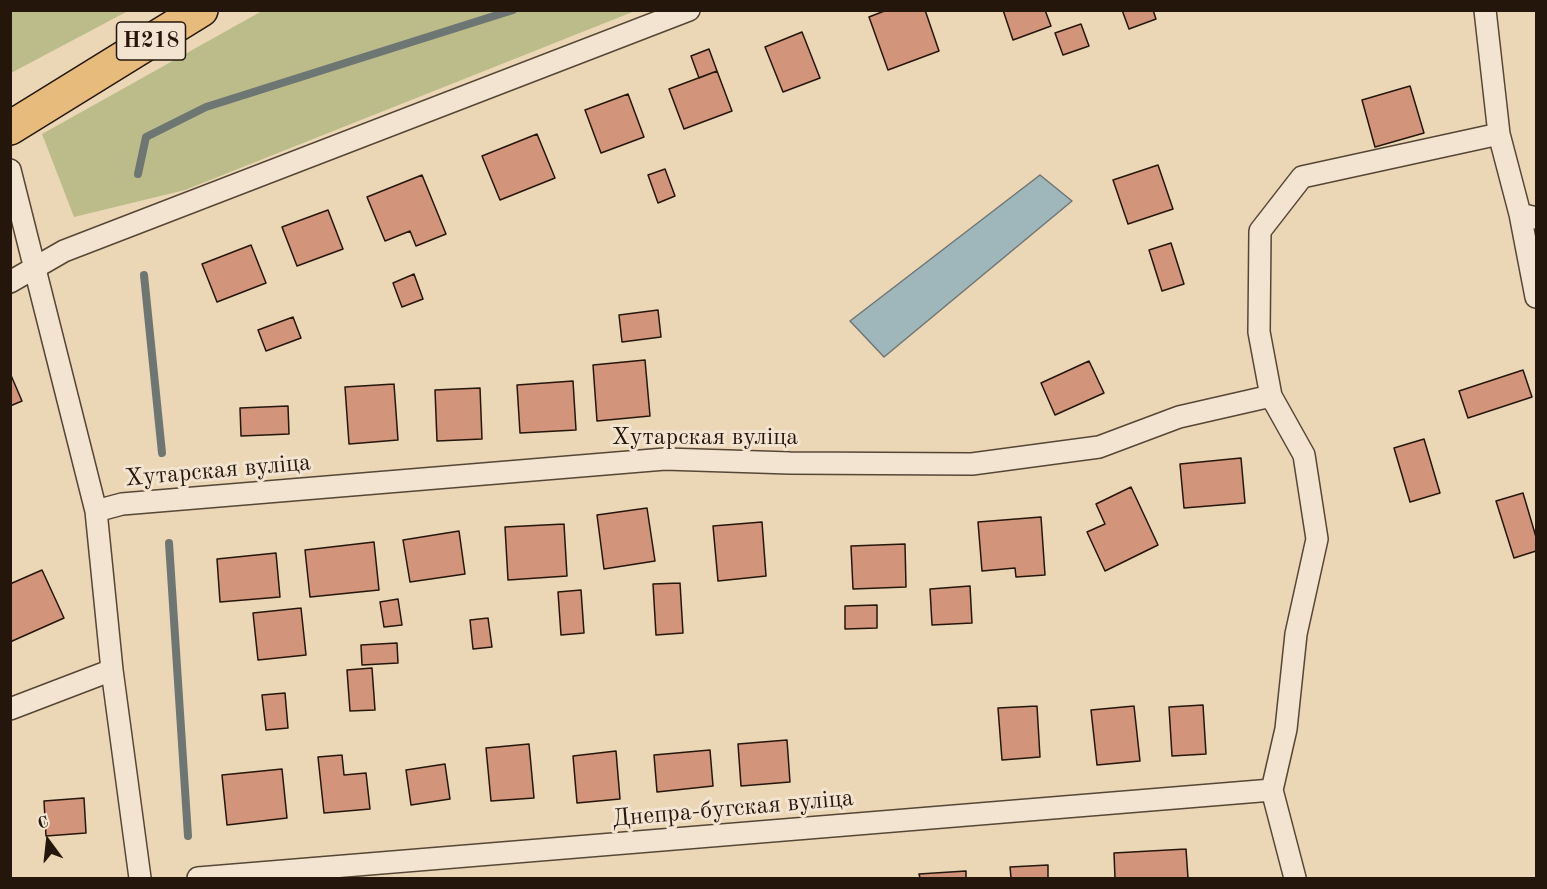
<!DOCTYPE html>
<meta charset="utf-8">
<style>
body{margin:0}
#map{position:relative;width:1547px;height:889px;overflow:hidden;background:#ebd6b6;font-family:"Old Standard TT",serif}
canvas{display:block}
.frame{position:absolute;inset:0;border:12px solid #25160b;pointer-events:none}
.north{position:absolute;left:18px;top:811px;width:60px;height:60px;-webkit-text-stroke:4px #f2e4d0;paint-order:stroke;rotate:345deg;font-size:16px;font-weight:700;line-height:24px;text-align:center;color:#25160b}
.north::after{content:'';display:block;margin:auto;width:21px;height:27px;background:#25160b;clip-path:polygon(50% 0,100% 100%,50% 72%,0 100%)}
</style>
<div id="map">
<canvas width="1547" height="889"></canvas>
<div class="frame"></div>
<div class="north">С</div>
</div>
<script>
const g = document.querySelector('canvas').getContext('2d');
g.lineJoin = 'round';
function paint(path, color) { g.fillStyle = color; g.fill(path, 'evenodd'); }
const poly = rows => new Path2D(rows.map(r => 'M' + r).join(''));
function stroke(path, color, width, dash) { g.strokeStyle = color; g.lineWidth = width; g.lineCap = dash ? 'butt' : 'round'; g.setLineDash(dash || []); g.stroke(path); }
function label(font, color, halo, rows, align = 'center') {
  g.font = font + ' "Old Standard TT",serif'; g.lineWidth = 6; g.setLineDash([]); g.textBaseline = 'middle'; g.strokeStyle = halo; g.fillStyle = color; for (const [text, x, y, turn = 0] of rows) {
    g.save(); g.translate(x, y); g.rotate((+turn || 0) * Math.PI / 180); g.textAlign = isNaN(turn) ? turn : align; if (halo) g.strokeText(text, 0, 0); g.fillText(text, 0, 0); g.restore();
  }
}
paint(poly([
 [11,10,128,10,128,11,11,73],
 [262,11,262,10,635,11,185,190,74,217,42,134]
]), '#bcbc8b');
const water = poly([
 [1040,175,1072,201,884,357,850,321,1040,175]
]);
paint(water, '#9fb6ba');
stroke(water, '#6e7674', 1.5);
stroke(poly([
 [138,174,146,137,206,107,513,10],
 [144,275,162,453],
 [169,543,188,836]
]), '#6e7674', 8);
const building = poly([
 [887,10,925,10,939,51,888,70,869,17,887,10],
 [1003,10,1045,10,1051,26,1013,40,1003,10],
 [1122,10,1153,10,1156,19,1129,29,1122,10],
 [1081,24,1089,46,1063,55,1055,33,1081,24],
 [802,32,820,78,783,92,765,47,802,32],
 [709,49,717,71,699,78,691,56,709,49],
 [717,71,732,111,684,129,669,89,717,71],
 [1410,86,1424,133,1375,147,1362,100,1410,86],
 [628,94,644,137,601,153,585,110,628,94],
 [537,134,555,178,500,200,482,156,537,134],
 [1158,165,1173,209,1128,224,1113,180,1158,165],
 [665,169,675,196,658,203,648,175,665,169],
 [422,175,446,234,416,246,410,231,385,241,367,197,422,175],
 [328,210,343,249,297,266,282,227,328,210],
 [1171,243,1184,284,1162,291,1149,250,1171,243],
 [251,245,266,283,217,302,202,264,251,245],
 [414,274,423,299,402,307,393,283,414,274],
 [658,310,661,337,622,342,619,315,658,310],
 [293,317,301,338,266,351,258,330,293,317],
 [645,360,650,416,597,421,593,365,645,360],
 [1089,361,1104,393,1055,415,1041,383,1089,361],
 [1523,370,1532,397,1468,418,1459,391,1523,370],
 [10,373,22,401,10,406,10,373],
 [573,381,576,430,520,433,517,385,573,381],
 [394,384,398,440,349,444,345,387,394,384],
 [480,388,482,439,437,441,435,390,480,388],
 [288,406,289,434,241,436,240,408,288,406],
 [1424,439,1440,493,1410,502,1394,448,1424,439],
 [1241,458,1245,503,1184,508,1180,464,1241,458],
 [1131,487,1158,545,1105,571,1087,532,1105,524,1096,504,1131,487],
 [1523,493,1536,537,1536,551,1514,558,1496,501,1523,493],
 [647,508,655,561,604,569,597,515,647,508],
 [1041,517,1045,575,1016,577,1015,568,982,571,978,522,1041,517],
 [762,522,766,576,718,581,713,526,762,522],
 [564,524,567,576,508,580,505,527,564,524],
 [459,531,465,574,410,582,403,540,459,531],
 [374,542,379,590,310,597,305,550,374,542],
 [905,544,906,587,853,589,851,546,905,544],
 [276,553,280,597,220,602,217,559,276,553],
 [42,570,64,618,10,642,10,584,42,570],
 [680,583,683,633,656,635,653,584,680,583],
 [970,586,972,623,932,625,930,589,970,586],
 [581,590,584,633,561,635,558,592,581,590],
 [398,599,402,625,384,627,380,602,398,599],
 [877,605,877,628,845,629,845,606,877,605],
 [301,608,306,655,258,660,253,613,301,608],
 [488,618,492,647,473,649,470,620,488,618],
 [397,643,398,663,362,665,361,645,397,643],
 [372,668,375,710,350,711,347,670,372,668],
 [285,693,288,728,266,730,262,695,285,693],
 [1203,705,1206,754,1172,756,1169,707,1203,705],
 [1037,706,1040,757,1002,760,998,708,1037,706],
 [1134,706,1140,761,1097,765,1091,710,1134,706],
 [787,740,790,782,741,786,738,744,787,740],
 [529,744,534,798,491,801,486,748,529,744],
 [710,750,713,786,657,792,654,755,710,750],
 [616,751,620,799,577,803,573,756,616,751],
 [342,755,344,775,366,773,370,809,324,813,318,757,342,755],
 [445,764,450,799,411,805,406,770,445,764],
 [282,769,287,818,227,825,222,775,282,769],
 [84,798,86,833,46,836,44,801,84,798],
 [1186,849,1188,878,1115,878,1114,853,1186,849],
 [1048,865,1048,878,1011,878,1010,867,1048,865],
 [966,871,966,878,920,878,919,874,966,871]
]);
paint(building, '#d2957b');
stroke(building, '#25160b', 1.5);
const minor = poly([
 [1485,10,1499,134,1520,214,1536,218],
 [10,170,96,511,112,670,10,709],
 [1520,214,1536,297],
 [10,282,64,251,689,10],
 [96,511,122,504,665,459,790,463,972,464,1099,447,1179,417,1271,396],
 [112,670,140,878],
 [1272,790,1286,729,1296,634,1317,539,1304,455,1271,396,1259,332,1260,231,1302,177,1499,134],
 [198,878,1272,790,1295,878]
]);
const primary = poly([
 [10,128,201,10]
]);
stroke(minor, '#564636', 24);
stroke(primary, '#25160b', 36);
stroke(minor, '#f2e4d0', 21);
stroke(primary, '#e6bb7b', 33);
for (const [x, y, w] of [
 [151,41,69]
]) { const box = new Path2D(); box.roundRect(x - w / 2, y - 19, w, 38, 4.5); g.fillStyle = '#f2e4d0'; g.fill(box); stroke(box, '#25160b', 1.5); }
label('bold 22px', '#25160b', null, [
 ["Н218",151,41]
]);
label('24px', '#25160b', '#f2e4d0', [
 ["Хутарская вуліца",705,438],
 ["Хутарская вуліца",218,471,-5],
 ["Днепра-бугская вуліца",733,809,-5]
]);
</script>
